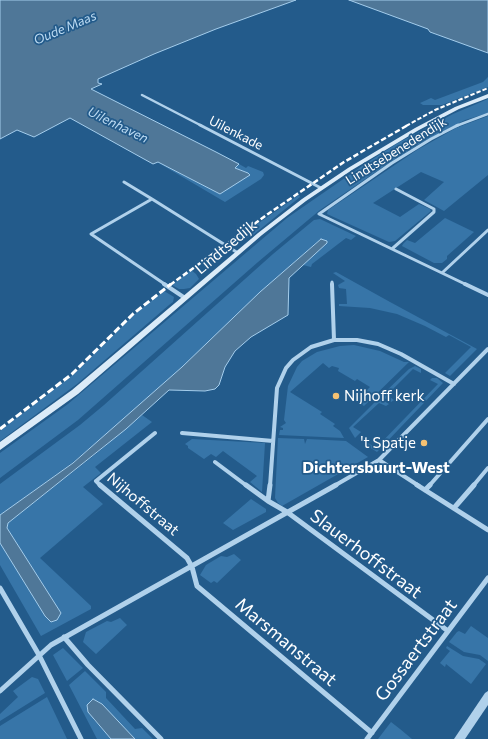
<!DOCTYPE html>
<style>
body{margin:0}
canvas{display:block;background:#235b8b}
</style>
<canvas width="488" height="739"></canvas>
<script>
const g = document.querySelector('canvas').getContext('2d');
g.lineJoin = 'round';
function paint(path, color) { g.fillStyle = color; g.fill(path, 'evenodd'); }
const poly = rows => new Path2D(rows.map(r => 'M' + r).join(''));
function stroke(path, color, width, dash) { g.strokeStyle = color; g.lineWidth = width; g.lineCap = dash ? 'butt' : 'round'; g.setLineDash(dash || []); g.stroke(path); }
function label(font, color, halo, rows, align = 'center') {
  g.font = font + ' Commissioner,sans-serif'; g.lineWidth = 3.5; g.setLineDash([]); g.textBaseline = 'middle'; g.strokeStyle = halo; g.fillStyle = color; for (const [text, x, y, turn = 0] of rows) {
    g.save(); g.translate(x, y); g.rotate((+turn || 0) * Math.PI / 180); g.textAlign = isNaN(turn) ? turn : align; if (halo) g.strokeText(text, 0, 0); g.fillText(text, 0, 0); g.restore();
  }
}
paint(poly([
 [488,77,488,87,442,105,423,105,420,103,431,98,435,100,483,82],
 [488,99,488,113,465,120,421,143,383,167,320,210,258,262,78,420,0,478,0,453,68,404,287,218,368,162,398,143,453,114],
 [488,116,488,175,444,211,424,200,444,182,421,172,373,203,400,217,419,204,430,209,431,211,395,241,389,242,327,214,328,210,334,206,417,150,456,128],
 [157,162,220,194,248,173,235,168,239,164,246,168,248,166,263,172,264,175,261,179,225,202],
 [299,195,300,197,253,235,237,243,230,243],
 [445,218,474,232,447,256,447,259,442,263,434,263,402,246,403,244,407,240,415,243],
 [320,219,356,236,351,240,346,238,312,264,311,267,303,265,312,257,318,241,260,292,182,367,112,429,72,463,0,515,0,484,80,425,104,405,273,254,314,220],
 [224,248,226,253,213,264,209,265,202,263],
 [191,270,196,274,199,279,190,288,184,289,179,289,172,285],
 [336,272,390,302,477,349,450,376,445,373,471,347,449,335,446,337,425,326,397,314,370,308,339,306,339,304,347,304,346,289,339,288,338,285,345,281,333,273],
 [164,291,174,297,173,302,169,305,77,384,0,441,0,431,74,374,135,314],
 [354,345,380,351,404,362,409,362,364,406,356,401,370,387,357,379,355,381,338,371,339,368,332,366,329,368,323,363,290,392,322,412,320,414,335,424,333,426,340,431,344,438,279,435,280,430,283,430,283,428,280,427,286,423,284,420,288,386,297,367,302,361,317,352,340,346],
 [415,366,421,369,421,373,413,369,387,395,394,400,391,402,381,396,409,369],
 [432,378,437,378,443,383,377,452,366,445,368,443,376,448,438,384,430,380],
 [379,398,389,404,386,406,379,403,353,427,361,432,355,438,349,428],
 [142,415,152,422,95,467,101,473,83,487,103,504,40,558,91,606,91,609,41,636,0,565,0,543,45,616,51,622,54,621,61,613,7,528,8,523,97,453],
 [278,438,304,439,305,444,307,439,346,441,368,457,282,506,278,503,275,498],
 [192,439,265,443,262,492,250,482,257,476,223,451,216,457,211,454,204,459,188,448,188,446,185,444],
 [251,499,266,509,266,512,233,530,223,523],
 [234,554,241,560,217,583,214,581,211,583,200,575,206,565,221,556,227,557],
 [120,618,127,625,96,654,83,642,86,632,107,621,111,622],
 [471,626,488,638,488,661,480,655,464,652,449,642,457,632,459,631,465,634],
 [447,646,463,656,479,659,486,664,471,684,446,664,445,667,440,663,450,651,446,648],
 [63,648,83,668,67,681,53,655],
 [85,671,106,692,106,698,135,729,142,728,153,739,135,739,98,701,93,719,111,739,97,739,69,685],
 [32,677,38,679,45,693,0,721,0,714,18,697,13,691],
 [47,697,67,739,0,739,0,726],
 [391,722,400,729,412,739,378,739]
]), '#3775a8');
const water = poly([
 [0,0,296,0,216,29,154,54,98,79,98,83,102,84,91,89,216,152,239,164,235,168,248,173,250,175,220,194,158,162,153,164,70,118,34,137,17,130,0,139,0,0],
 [349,0,488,0,488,53,430,32,428,29,349,0],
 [321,239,327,241,327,243,289,278,288,315,251,337,235,351,225,367,219,385,215,389,205,391,169,390,126,429,8,523,7,528,61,613,57,620,51,622,45,616,0,543,0,515,73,463,182,367,260,292,321,239],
 [93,699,102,704,135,739,111,739,88,712,87,705,93,699]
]);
paint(water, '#4f7798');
stroke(water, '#a4cdec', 1);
stroke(poly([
 [142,95,202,126],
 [456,126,488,114]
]), '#b0d1eb', 2.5);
stroke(poly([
 [200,125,321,188],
 [458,125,431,139,392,163,319,214,467,285],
 [124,182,152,199],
 [393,248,434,212,434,209,396,189],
 [443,272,488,230],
 [332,282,332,285],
 [166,285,91,234,152,199,238,253]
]), '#b0d1eb', 3);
stroke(poly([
 [164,284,185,298],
 [332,284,334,340],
 [465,284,488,295],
 [182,433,273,441],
 [379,460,419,486],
 [215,462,247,486],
 [101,486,96,481,155,433],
 [270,486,277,388,286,368,293,360,311,347,334,340,357,340,378,344,401,354,454,384],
 [334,486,379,460,488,349],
 [429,486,488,419],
 [473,486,488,468]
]), '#b0d1eb', 4);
stroke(poly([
 [100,485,187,558,192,567,197,586,372,733],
 [246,485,268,501,287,512,448,631],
 [417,485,488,530],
 [425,490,430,485],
 [268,501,270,485],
 [454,508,474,485],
 [0,588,39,655,81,739],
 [64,637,88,665,161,739],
 [0,691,51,645,336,485],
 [367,739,488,578]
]), '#b0d1eb', 5);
paint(poly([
 [488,691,488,705,465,739,454,739,485,693,488,691]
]), '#b0d1eb');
paint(poly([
 [488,94,488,98,459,109,419,130,352,170,306,201,262,235,78,394,0,450,0,442,72,390,258,233,302,199,348,168,415,128,455,107,488,94]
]), '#dbebf8');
stroke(poly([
 [406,126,435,110,488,88]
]), '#fff', 2, [4.5, 2]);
stroke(poly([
 [170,285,268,214,344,162,408,125]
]), '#fff', 2.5, [5.5, 2.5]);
stroke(poly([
 [0,429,72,374,133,314,171,284]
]), '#fff', 3, [7, 3]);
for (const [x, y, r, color] of [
 [336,396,4,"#f6c272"],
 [424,443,4,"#f6c272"]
]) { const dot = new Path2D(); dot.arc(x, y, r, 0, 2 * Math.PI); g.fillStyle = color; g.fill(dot); stroke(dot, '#235b8b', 1.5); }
label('italic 13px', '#bbdaf2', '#235b8b', [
 ["Oude Maas",65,28,-23],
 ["Uilenhaven",118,125,26]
]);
label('13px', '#fff', '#235b8b', [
 ["Uilenkade",236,133,27],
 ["Lindtsebenedendijk",396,151,-32]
]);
label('15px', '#fff', '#235b8b', [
 ["Lindtsedijk",226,247,-40],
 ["Nijhoffstraat",143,504,40]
]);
label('15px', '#fff', '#235b8b', [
 ["Nijhoff kerk",344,396],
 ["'t Spatje",416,443,"right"]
], 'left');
label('bold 16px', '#fff', '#235b8b', [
 ["Dichtersbuurt-West",376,468]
]);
label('18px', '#fff', '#235b8b', [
 ["Slauerhoffstraat",366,554,37],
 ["Marsmanstraat",286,642,40],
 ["Gossaertstraat",416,650,-53]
]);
</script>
